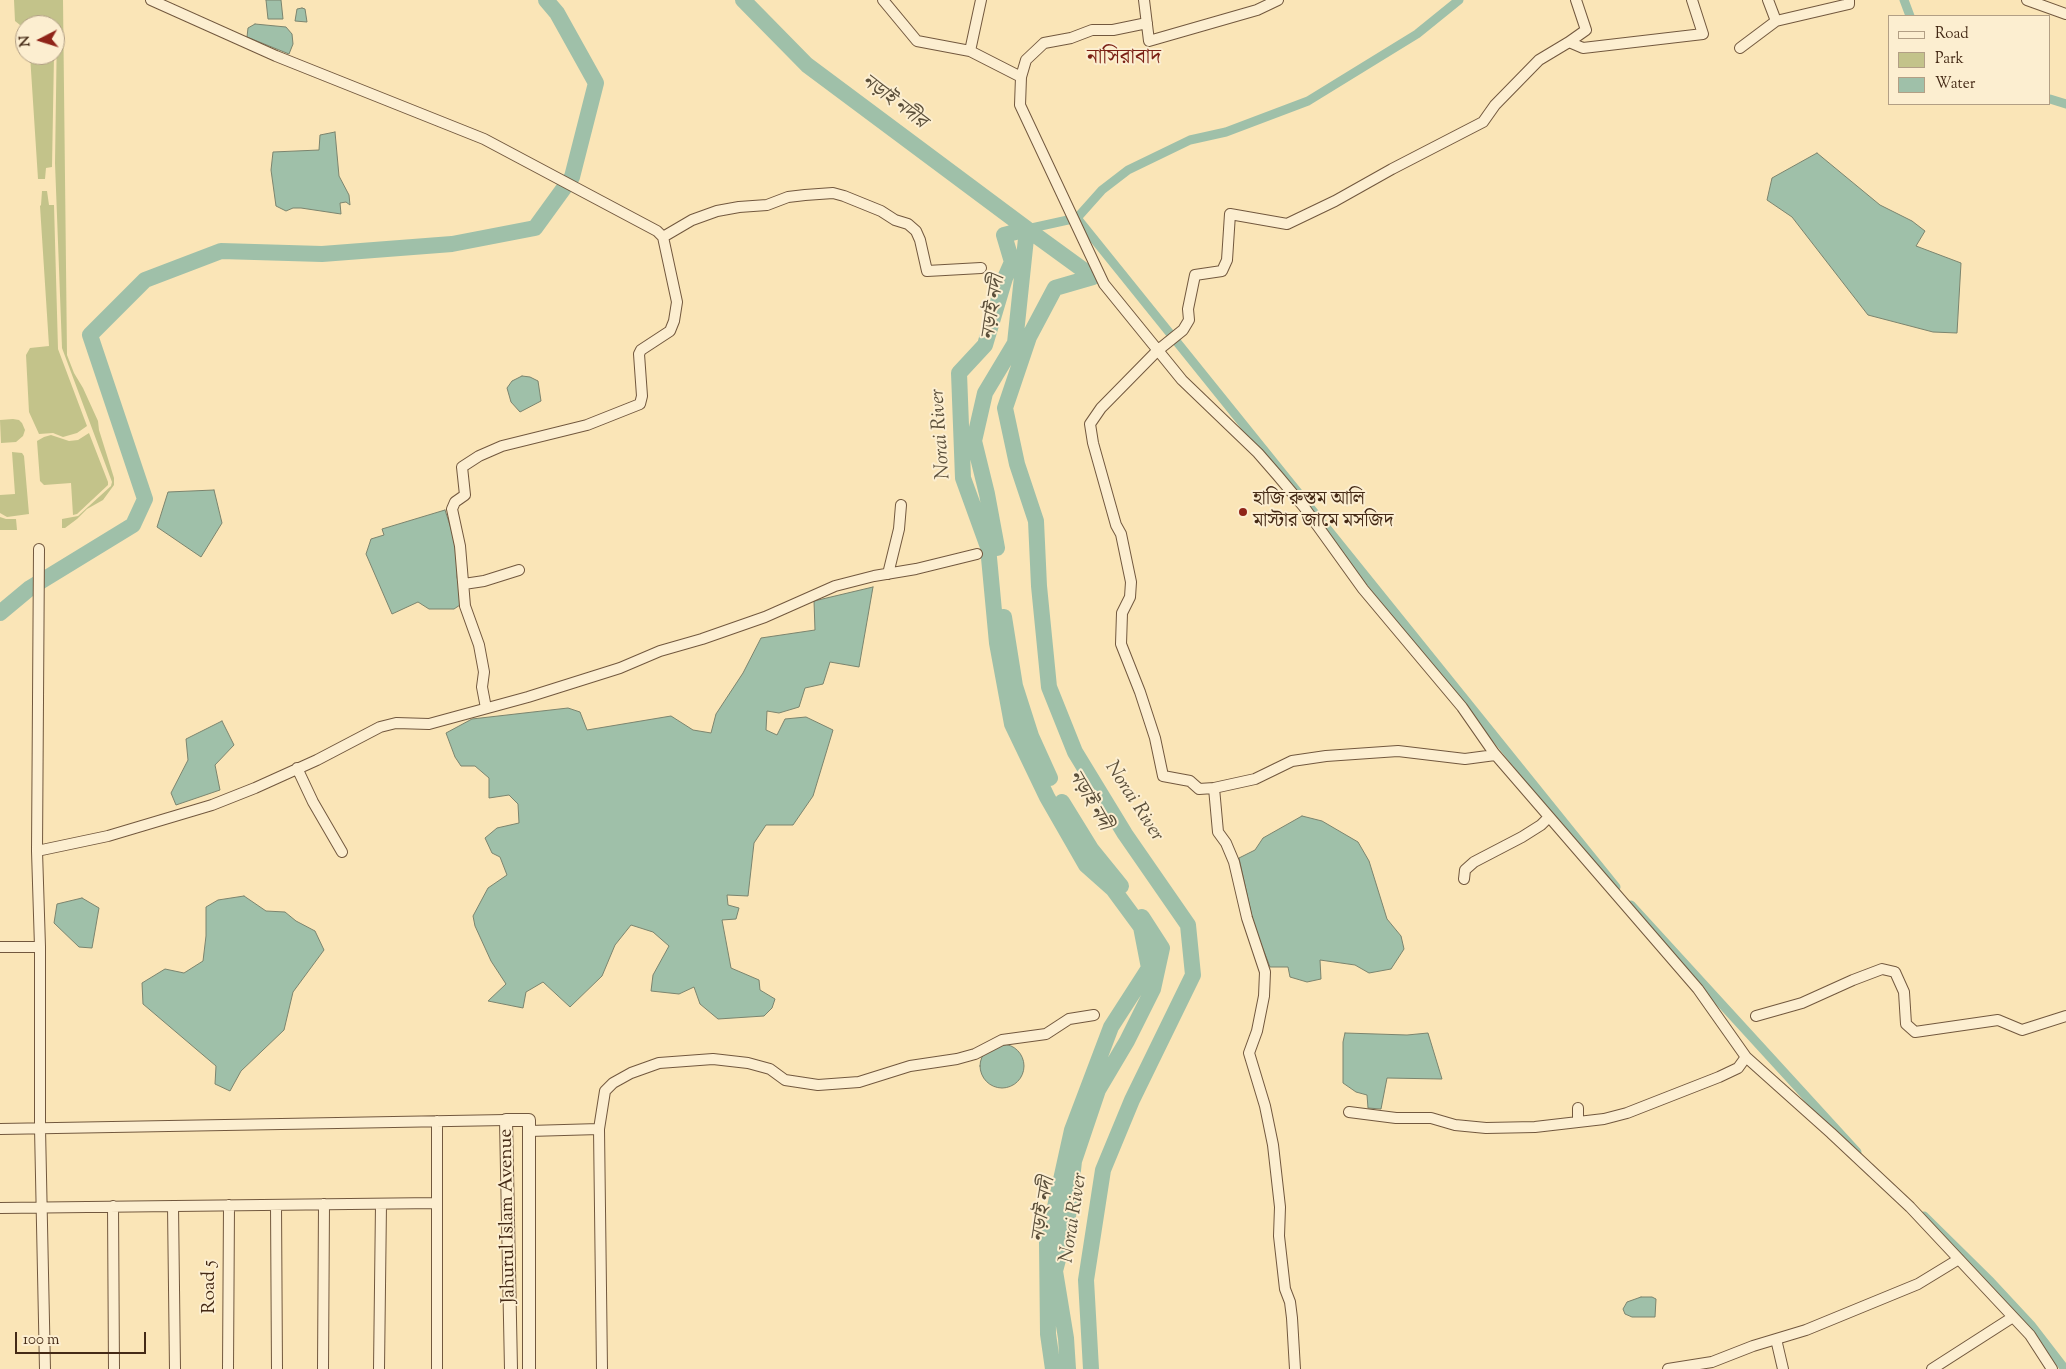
<!DOCTYPE html>
<meta charset="utf-8">
<style>
body{margin:0}
#map{position:relative;width:2066px;height:1369px;overflow:hidden;background:#fae5b7;font-family:"Sorts Mill Goudy",serif}
canvas{display:block}
.legend{position:absolute;left:1888px;top:15px;width:162px;height:90px;box-sizing:border-box;background:#fceed0;border:1px solid #b29f85;margin:0;padding:6px 9px;list-style:none;font-size:15px;color:#442915}
.legend li{display:flex;align-items:center;gap:10px;height:25px}
.legend b{width:25px;border:1px solid #b29f85}
.north{position:absolute;left:15px;top:15px;width:50px;height:50px;box-sizing:border-box;background:#fceed0;border:1px solid #b29f85;border-radius:50%;rotate:265deg;font-size:14px;font-weight:700;line-height:20px;text-align:center;color:#442915}
.north::after{content:'';display:block;margin:auto;width:18px;height:22px;background:#8f2418;clip-path:polygon(50% 0,100% 100%,50% 72%,0 100%)}
.scale{position:absolute;left:15px;top:1332px;width:131px;height:22px;box-sizing:border-box;border:2px solid #442915;border-top:0;padding-left:6px;font-size:15px;line-height:18px;white-space:nowrap;color:#442915;-webkit-text-stroke:4px #fceed0;paint-order:stroke}
</style>
<div id="map">
<canvas width="2066" height="1369"></canvas>
<ul class="legend">
<li><b style="height:6px;background:#fceed0"></b>Road</li>
<li><b style="height:14px;background:#c3c38a"></b>Park</li>
<li><b style="height:14px;background:#9fc0a9"></b>Water</li>
</ul>
<div class="north">N</div>
<div class="scale">100 m</div>
</div>
<script>
const g = document.querySelector('canvas').getContext('2d');
g.lineJoin = 'round';
function paint(path, color) { g.fillStyle = color; g.fill(path, 'evenodd'); }
const poly = rows => new Path2D(rows.map(r => 'M' + r).join(''));
function stroke(path, color, width, dash) { g.strokeStyle = color; g.lineWidth = width; g.lineCap = dash ? 'butt' : 'round'; g.setLineDash(dash || []); g.stroke(path); }
function label(font, color, halo, rows, align = 'center') {
  g.font = font + ' "Sorts Mill Goudy","Noto Serif Bengali",serif'; g.lineWidth = 4; g.setLineDash([]); g.textBaseline = 'middle'; g.strokeStyle = halo; g.fillStyle = color; for (const [text, x, y, turn = 0] of rows) {
    g.save(); g.translate(x, y); g.rotate((+turn || 0) * Math.PI / 180); g.textAlign = isNaN(turn) ? turn : align; if (halo) g.strokeText(text, 0, 0); g.fillText(text, 0, 0); g.restore();
  }
}
paint(poly([
 [14,0,63,0,67,355,74,373,83,388,98,421,99,430,114,478,114,485,103,500,87,509,77,519,65,528,62,528,62,519,78,516,111,486,112,482,62,348,55,163,57,28,55,28,55,25,20,25,15,21],
 [30,55,54,55,52,167,46,168,45,179,38,179],
 [42,191,47,191,49,205,54,205,58,349,87,426,77,433,63,437,53,433,39,434,29,412,26,355,30,348,49,346,40,206,41,205],
 [13,419,19,420,22,423,25,430,23,436,16,442,1,443,0,420],
 [89,433,108,482,108,485,77,514,73,515,71,483,44,485,40,481,37,441,44,437,51,435,69,441,78,440],
 [12,452,22,453,24,456,29,514,7,517,0,513,0,495,15,494],
 [0,517,6,519,16,519,17,530,0,530]
]), '#c3c38a');
const water = poly([
 [266,0,281,0,283,19,268,19,266,0],
 [302,8,305,9,307,22,295,21,297,9,302,8],
 [255,24,286,27,292,34,293,44,289,54,247,37,248,28,255,24],
 [335,132,339,176,349,195,350,205,346,202,340,203,341,214,301,208,293,208,286,211,276,206,271,170,273,152,319,150,320,135,335,132],
 [1817,153,1880,205,1912,221,1925,231,1916,246,1961,263,1957,333,1933,332,1868,315,1792,217,1767,200,1772,178,1817,153],
 [522,376,530,377,538,381,541,401,520,412,511,402,507,388,512,381,522,376],
 [214,490,222,523,201,557,157,527,168,492,214,490],
 [445,510,459,553,457,577,463,603,454,609,429,609,418,602,392,614,366,554,371,539,384,535,382,529,445,510],
 [873,587,859,667,830,662,823,684,805,688,799,707,779,713,767,711,766,730,777,735,785,719,806,717,833,730,813,796,793,825,766,825,754,843,748,896,727,895,728,905,739,908,736,919,722,920,731,968,759,980,760,990,775,999,772,1008,764,1016,718,1019,700,1004,694,987,679,994,651,991,653,975,669,946,653,932,631,925,615,945,602,976,570,1007,543,982,526,992,523,1008,488,1001,506,984,491,961,475,926,473,916,488,888,507,875,500,857,492,853,485,838,497,828,519,823,518,804,509,795,489,798,489,778,475,766,461,766,455,757,446,733,472,719,568,708,580,712,587,730,671,716,693,730,711,733,716,714,743,673,761,638,815,630,814,601,873,587],
 [222,721,234,745,215,765,220,790,176,805,171,793,188,760,186,739,222,721],
 [1302,816,1322,821,1358,842,1369,861,1387,919,1401,936,1404,949,1391,969,1369,973,1355,965,1320,960,1321,979,1307,982,1290,977,1288,967,1270,967,1254,926,1239,858,1255,850,1263,838,1302,816],
 [244,896,266,911,285,912,296,921,315,931,324,950,293,992,284,1030,241,1071,230,1091,215,1084,216,1066,143,1004,142,983,165,969,184,973,203,961,206,936,206,907,218,900,244,896],
 [82,898,99,908,92,948,79,947,54,923,57,904,82,898],
 [1345,1033,1407,1035,1428,1033,1442,1079,1387,1078,1381,1109,1368,1108,1367,1095,1356,1092,1343,1083,1343,1042,1345,1033],
 '980 1066a22 22 0 1 1 44 0a22 22 0 1 1-44 0Z',
 [1641,1297,1652,1297,1656,1299,1655,1317,1632,1317,1625,1314,1623,1309,1627,1302,1641,1297]
]);
paint(water, '#9fc0a9');
stroke(water, '#7b846e', 1);
stroke(poly([
 [1904,0,1910,16],
 [2050,99,2066,104],
 [1077,218,1616,887],
 [1027,229,1077,218,1102,190,1128,170,1190,140,1226,132,1308,101,1417,34,1459,0],
 [1631,905,1857,1152],
 [1924,1216,1991,1282,2031,1325,2065,1369]
]), '#9fc0a9', 9);
stroke(poly([
 [743,0,807,65,1027,229,1015,343,985,393,974,441,987,494,997,548],
 [0,613,30,588,133,525,145,499,90,335,145,280,221,251,322,254,452,244,535,228,572,177,596,83,557,13,546,0],
 [1004,617,1015,686,1031,736,1050,778],
 [1062,802,1091,849,1121,886],
 [1053,1369,1048,1334,1047,1243,1072,1130,1111,1027,1149,968,1141,927,1113,889,1086,865,1047,797,1012,724,997,643,988,547,963,478,959,373,985,345,1005,278,1012,262,1004,235,1027,229,1093,277,1055,288,1029,337,1005,408,1017,464,1036,521,1039,586,1049,687,1075,752,1125,834,1188,925,1193,975,1132,1100,1103,1170,1086,1280,1091,1369],
 [1068,1369,1066,1338,1055,1271,1067,1226,1074,1161,1098,1090,1127,1041,1153,989,1162,948,1142,917]
]), '#9fc0a9', 16);
const minor = poly([
 [151,0,276,56,484,139,657,231,663,237,692,220,717,211,739,207,767,205,788,197,805,195,833,193,844,196,881,211,895,220,908,224,916,231,920,240,927,271,981,268],
 [883,0,917,41,970,51],
 [981,0,970,51,1021,77],
 [1144,0,1149,41,1257,10,1278,0],
 [1576,0,1586,30,1569,42,1583,48,1703,34,1692,0],
 [1768,0,1776,21],
 [2027,0,2066,14],
 [1147,23,1113,30,1092,30,1071,38,1044,43,1026,60,1021,77,1020,105,1104,284,1182,380,1258,453,1278,476,1304,507,1363,589,1462,707,1494,753,1698,989,1746,1057,1831,1133,1910,1207,2030,1335,2052,1369],
 [1740,48,1776,21,1849,4,1849,0],
 [39,549,37,851,40,947,40,1128,45,1369],
 [888,574,899,529,901,505],
 [464,584,484,581,519,570],
 [486,708,482,687,484,672,479,645,465,606,460,546,452,509,455,502,465,495,462,467,479,456,502,446,587,425,640,404,642,396,639,354,641,350,670,331,674,321,677,302,663,237],
 [297,768,313,802,342,852],
 [1214,788,1255,779,1292,761,1326,756,1398,751,1465,759,1495,755],
 [37,851,108,836,212,805,255,788,317,760,380,727,396,723,429,724,528,697,620,668,660,651,702,639,765,617,835,586,874,576,916,569,977,554],
 [1464,879,1465,870,1474,862,1522,837,1541,825,1549,817],
 [0,947,40,947],
 [1756,1016,1802,1003,1853,980,1882,969,1895,972,1904,992,1906,1024,1915,1032,1998,1020,2022,1030,2066,1016],
 [1578,1108,1578,1122],
 [1349,1112,1396,1118,1431,1118,1455,1125,1486,1128,1535,1127,1604,1119,1627,1113,1719,1077,1738,1068,1746,1057],
 [437,1121,437,1369],
 [0,1129,506,1120],
 [529,1131,599,1129],
 [276,1205,277,1369],
 [113,1206,114,1369],
 [173,1206,175,1369],
 [0,1208,437,1203],
 [1776,1339,1783,1369],
 [228,1369,229,1205],
 [323,1369,324,1204],
 [379,1369,381,1204],
 [602,1369,599,1129,605,1091,613,1083,631,1073,659,1063,713,1059,748,1063,770,1069,785,1080,818,1085,859,1082,910,1066,957,1059,975,1054,1002,1040,1046,1034,1069,1019,1094,1015],
 [1295,1369,1292,1318,1290,1302,1285,1289,1279,1236,1280,1207,1273,1145,1265,1106,1249,1053,1257,1031,1264,996,1265,972,1247,918,1234,862,1226,843,1218,832,1214,788,1199,789,1190,781,1163,776,1155,738,1140,692,1121,644,1122,613,1130,597,1131,582,1121,534,1116,525,1093,443,1090,424,1101,408,1157,351,1183,330,1189,320,1188,309,1195,275,1222,271,1227,260,1230,214,1287,224,1335,201,1392,169,1483,122,1495,105,1539,60,1569,42],
 [1668,1369,1712,1362,1753,1346,1806,1330,1918,1284,1959,1259],
 [1932,1369,2013,1317]
]);
const tertiary = poly([
 [511,1369,506,1120,529,1120,529,1369]
]);
stroke(minor, '#72583e', 12);
stroke(tertiary, '#72583e', 14);
stroke(minor, '#fceed0', 10);
stroke(tertiary, '#fceed0', 12);
for (const [x, y, r, color] of [
 [1243,512,5,"#8f2418"]
]) { const dot = new Path2D(); dot.arc(x, y, r, 0, 2 * Math.PI); g.fillStyle = color; g.fill(dot); stroke(dot, '#fceed0', 2); }
label('19px', '#442915', '#fceed0', [
 ["হাজি রুস্তম আলি",1253,501],
 ["মাস্টার জামে মসজিদ",1253,523]
], 'left');
label('19px', '#442915', '#fceed0', [
 ["Jahurul Islam Avenue",509,1216,-91],
 ["Road 5",211,1287,-90]
]);
label('italic 20px', '#5b4f3a', '#fceed0', [
 ["নড়াই নদীর",893,103,37],
 ["নড়াই নদী",995,308,-81],
 ["Norai River",942,434,-94],
 ["নড়াই নদী",1088,801,60],
 ["Norai River",1133,802,57],
 ["নড়াই নদী",1045,1210,-81],
 ["Norai River",1075,1218,-81]
]);
label('21px', '#7a1f14', '#fceed0', [
 ["নাসিরাবাদ",1124,59]
]);
</script>
